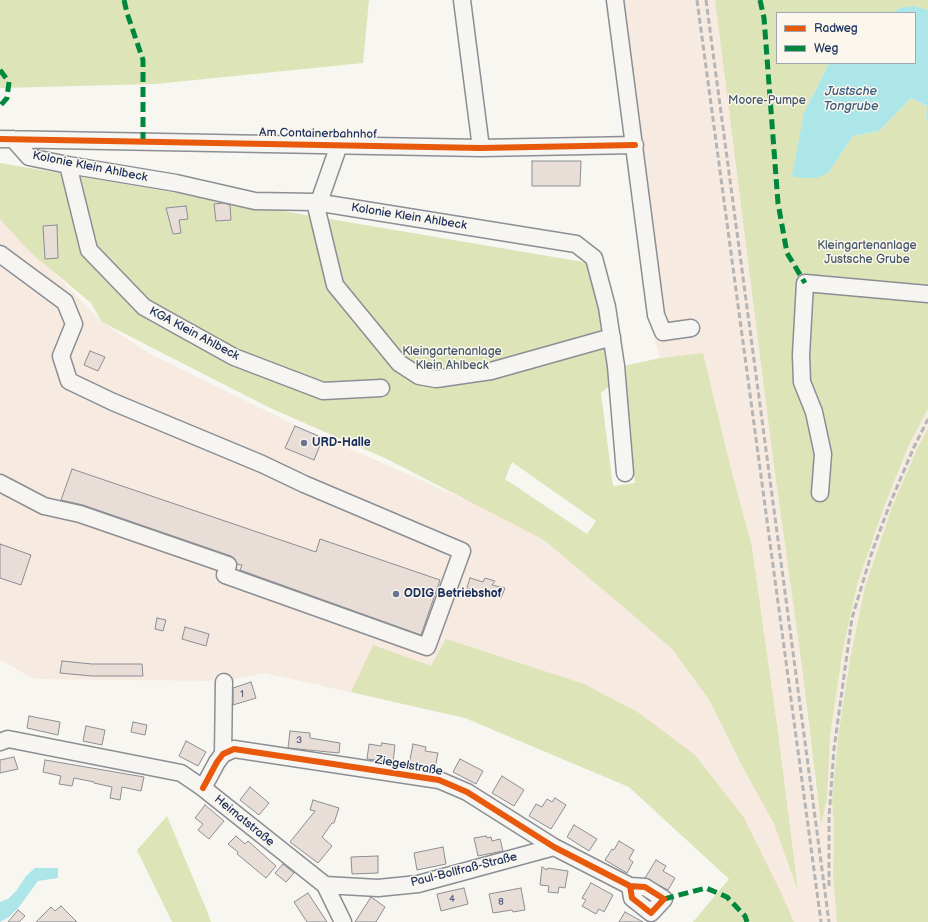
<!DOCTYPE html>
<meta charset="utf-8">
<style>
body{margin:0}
#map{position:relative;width:928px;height:922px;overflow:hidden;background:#f8f6f0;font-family:"Balsamiq Sans",sans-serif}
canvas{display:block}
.legend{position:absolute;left:776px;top:12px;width:140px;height:52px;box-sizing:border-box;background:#fbf7ec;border:1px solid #a1a7b3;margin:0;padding:5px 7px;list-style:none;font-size:12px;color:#1b2f5e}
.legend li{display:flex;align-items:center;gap:8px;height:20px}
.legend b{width:20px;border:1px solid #a1a7b3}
</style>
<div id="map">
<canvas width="928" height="922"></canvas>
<ul class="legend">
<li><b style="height:5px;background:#e8590c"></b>Radweg</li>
<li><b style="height:5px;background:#00873e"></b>Weg</li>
</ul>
</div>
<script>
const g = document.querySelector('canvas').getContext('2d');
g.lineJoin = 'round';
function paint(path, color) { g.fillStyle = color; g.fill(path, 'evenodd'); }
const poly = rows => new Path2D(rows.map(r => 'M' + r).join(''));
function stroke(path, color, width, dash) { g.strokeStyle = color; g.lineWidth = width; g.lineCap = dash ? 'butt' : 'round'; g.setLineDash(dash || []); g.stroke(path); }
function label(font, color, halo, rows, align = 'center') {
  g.font = font + ' "Balsamiq Sans",sans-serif'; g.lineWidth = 3; g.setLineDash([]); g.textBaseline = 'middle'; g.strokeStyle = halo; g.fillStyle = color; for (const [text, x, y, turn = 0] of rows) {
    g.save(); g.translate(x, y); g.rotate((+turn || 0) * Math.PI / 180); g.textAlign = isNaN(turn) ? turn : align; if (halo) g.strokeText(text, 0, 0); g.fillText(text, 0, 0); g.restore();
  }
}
paint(poly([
 [605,0,715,0,773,459,802,667,815,784,821,824,827,799,830,736,842,655,857,585,884,507,908,447,928,409,928,428,917,449,892,507,865,587,850,659,838,737,832,801,834,825,833,876,837,922,794,922,783,897,730,879,629,787,465,718,265,673,224,681,35,679,0,660,0,217,102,322,150,354,289,422,475,504,544,540,627,610,672,649,710,701,740,762,774,824,797,888,778,732,752,547,731,469,703,353,660,358,651,326]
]), '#f6eae1');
paint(poly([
 [0,0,369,0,363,63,155,84,0,88],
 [715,0,928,0,928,10,914,6,900,8,891,13,777,13,777,63,829,63,804,113,828,173,853,136,879,131,911,98,927,106,926,119,928,119,928,409,908,447,884,507,857,585,842,655,830,736,827,799,821,825,802,667,773,459],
 [0,163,589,263,612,367,613,383,601,393,613,486,635,483,620,367,660,358,703,353,731,469,752,547,778,732,798,891,774,824,740,762,710,701,672,649,627,610,544,540,387,459,270,408,102,322,91,303,30,252,0,219],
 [512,462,596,521,587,534,505,479],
 [928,428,928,922,837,922,833,876,834,825,832,801,838,737,850,659,865,587,892,507,917,449],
 [446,639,584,684,639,713,695,755,744,818,783,897,794,922,693,922,729,879,629,787,465,718,351,692,373,645,431,666],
 [167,816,207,911,211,922,172,922,137,850]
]), '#dce4b8');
paint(poly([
 [914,6,928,10,928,119,926,120,927,106,911,98,879,131,853,136,828,173,816,178,801,178,792,176,804,113,829,63,915,63,915,13,891,13,900,8],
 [35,868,58,868,58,878,38,881,19,907,9,917,0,922,0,902,8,899,16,891,26,876]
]), '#ade6e9');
const building = poly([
 [532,161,581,161,580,186,532,186,532,161],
 [223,203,230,205,231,220,216,221,214,204,223,203],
 [186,206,188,219,179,220,181,233,173,234,166,208,186,206],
 [57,225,58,258,45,259,43,226,57,225],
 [90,351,105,357,98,371,84,365,90,351],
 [295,426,323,438,314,460,285,448,295,426],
 [72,469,316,552,320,539,440,580,421,635,240,570,242,565,237,564,235,559,231,556,83,505,61,500,72,469],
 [0,544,31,555,21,585,0,578,0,544],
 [470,578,483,582,485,578,495,581,492,585,505,588,501,598,467,588,470,578],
 [157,618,166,620,163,631,155,629,157,618],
 [185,627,209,634,206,646,182,639,185,627],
 [62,661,92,664,142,664,143,676,92,676,60,673,62,661],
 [251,682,256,698,233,705,233,688,251,682],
 [29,716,60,722,58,735,27,728,29,716],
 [133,722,147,725,145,735,131,732,133,722],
 [86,726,105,730,102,745,83,741,86,726],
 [290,731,310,733,310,738,340,743,339,753,288,748,290,731],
 [186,741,206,752,198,766,179,756,186,741],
 [382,743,395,745,393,762,367,759,369,744,381,746,382,743],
 [413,744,426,747,425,751,438,753,435,768,409,765,413,744],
 [14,757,18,769,0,773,0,760,14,757],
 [460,759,483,771,476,784,453,772,460,759],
 [45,760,144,777,141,791,122,787,120,800,110,798,112,787,94,783,94,782,74,778,72,786,59,784,61,776,43,772,45,760],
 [502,776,524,790,514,806,492,793,502,776],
 [250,787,269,803,259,815,240,800,250,787],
 [555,798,566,805,551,829,529,816,536,804,542,807,547,799,552,802,555,798],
 [313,800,339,808,334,823,332,823,322,837,332,846,318,863,290,842,315,811,310,810,313,800],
 [205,805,224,821,209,839,198,830,203,824,195,818,205,805],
 [574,825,597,839,589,851,567,837,574,825],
 [236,836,245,844,248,841,276,866,266,878,237,854,238,852,228,844,236,836],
 [486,836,487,838,491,837,492,841,500,839,503,851,478,856,474,838,486,836],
 [619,841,634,850,629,859,633,862,627,873,605,860,612,849,614,850,619,841],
 [443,847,446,864,417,870,414,853,443,847],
 [378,856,378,873,352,874,351,857,378,856],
 [656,860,666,866,663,871,675,878,668,890,645,878,656,860],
 [283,864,294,873,286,882,275,873,283,864],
 [542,867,547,870,548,868,568,871,565,888,559,887,558,893,548,892,549,886,540,885,542,867],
 [591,883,613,895,604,912,599,909,596,914,582,906,586,900,582,898,591,883],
 [464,888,468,904,441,911,437,894,464,888],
 [521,888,525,910,513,912,512,910,493,913,489,894,521,888],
 [308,893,327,922,307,922,294,902,308,893],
 [371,897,385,907,376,922,355,922,371,897],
 [61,906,77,922,36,922,51,907,55,911,61,906],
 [18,910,25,916,19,922,8,922,18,910],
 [625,912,643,922,619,922,625,912]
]);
paint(building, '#e9ddd8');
stroke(building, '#8b8e94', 1);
const minor = poly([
 [462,0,481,148],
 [615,0,656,315,663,332,691,328],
 [0,139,481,148,635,145],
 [13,139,29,157,68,165,176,183,255,201,315,202,576,244,594,258,607,307,616,366,625,473],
 [68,165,89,250,144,307,234,357,323,391,381,388],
 [315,202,335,285,399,363,419,376,436,379,491,371,612,337],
 [319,202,339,145],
 [0,254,65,302,74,324,61,356,69,381,113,402,262,464,304,484,462,551,427,647,225,575,228,565,80,514,44,506,0,483],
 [820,493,823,454,814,412,802,382,801,355,805,283,928,294],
 [0,742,8,739,181,773,203,788,325,885,343,922],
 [223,754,224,682],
 [203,788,217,762,223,754,234,749,439,780,467,792,554,847,630,886,632,898,651,913,664,899,645,887,630,886],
 [325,885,378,888,418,884,554,847]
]);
stroke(minor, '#8b8e94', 19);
stroke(minor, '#f6f5f1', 16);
stroke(poly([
 [697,0,821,922],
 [706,0,829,922],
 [829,886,829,817,834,749,852,618,872,552,891,501,914,447,928,419]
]), '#b3b5b7', 3, [6, 3]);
stroke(poly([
 [124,0,127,13,143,60,143,141],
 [760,0,764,18,778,203,787,253,805,283],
 [0,70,9,82,7,98,0,106],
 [664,899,706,888,727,897,745,916,747,922]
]), '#00873e', 5, [10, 5]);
stroke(poly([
 [0,139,481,148,635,145],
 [203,788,217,762,223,754,234,749,439,780,467,792,554,847,630,886,632,898,651,913,664,899,645,887,630,886]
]), '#e8590c', 6);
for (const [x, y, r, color] of [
 [304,443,4,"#687591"],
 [396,594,4,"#687591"]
]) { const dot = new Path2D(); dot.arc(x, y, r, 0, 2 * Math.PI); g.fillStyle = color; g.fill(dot); stroke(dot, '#fbf7ec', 1.5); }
label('10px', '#505c7d', null, [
 ["1",242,694],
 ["3",299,740],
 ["4",452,899],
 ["8",501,902]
]);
label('12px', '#465869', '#fbf7ec', [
 ["Moore-Pumpe",767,101],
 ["Kleingartenanlage",867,246],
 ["Justsche Grube",867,260],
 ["Kleingartenanlage",452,352],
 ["Klein Ahlbeck",452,366]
]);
label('12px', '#1b2f5e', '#fbf7ec', [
 ["Am Containerbahnhof",318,134,1],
 ["Kolonie Klein Ahlbeck",90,167,11],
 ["Kolonie Klein Ahlbeck",409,217,9],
 ["KGA Klein Ahlbeck",194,334,28],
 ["Ziegelstraße",409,766,10],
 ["Heimatstraße",244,821,39],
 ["Paul-Bollfraß-Straße",464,870,-14]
]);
label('bold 12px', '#1b2f5e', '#fbf7ec', [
 ["URD-Halle",312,443],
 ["ODIG Betriebshof",404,594]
], 'left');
label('italic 13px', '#385b80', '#fbf7ec', [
 ["Justsche",851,92],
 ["Tongrube",851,107]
]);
</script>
